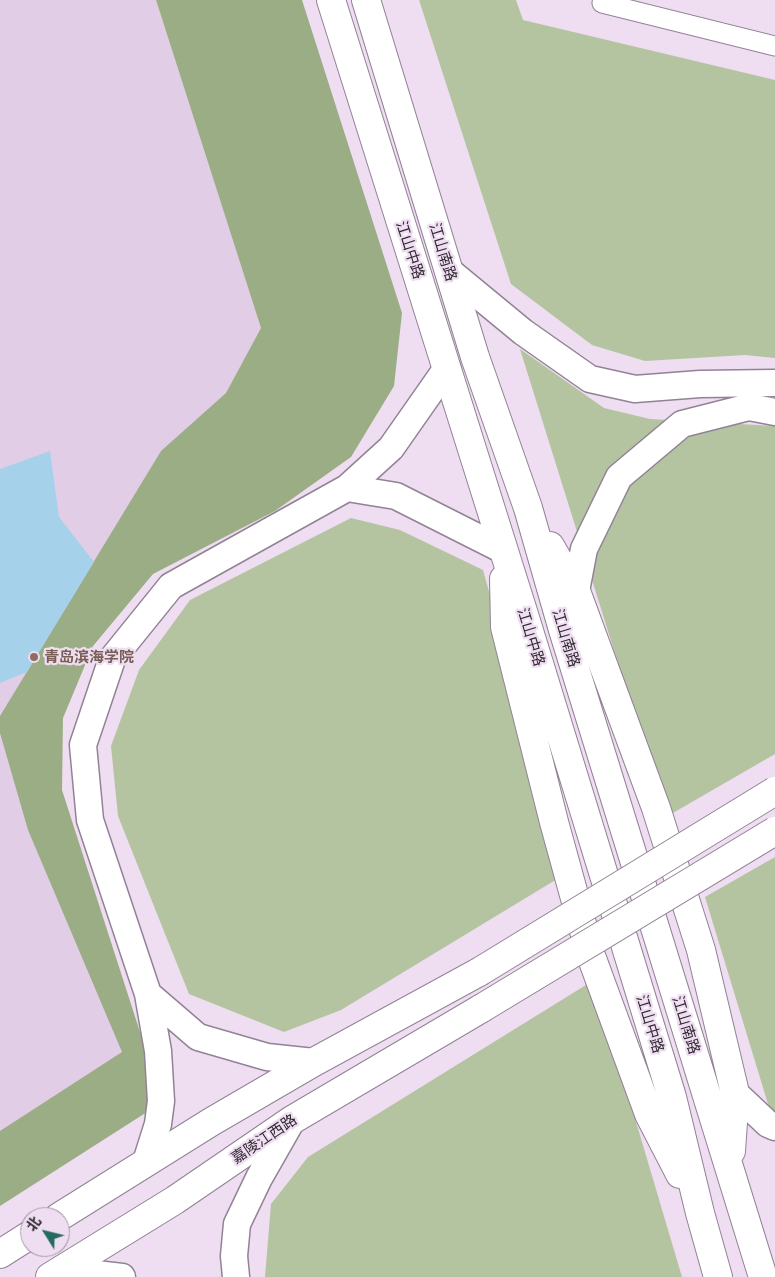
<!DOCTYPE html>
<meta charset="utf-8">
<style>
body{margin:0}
#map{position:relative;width:775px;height:1277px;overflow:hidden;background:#efddf1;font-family:Ubuntu,"Noto Sans SC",sans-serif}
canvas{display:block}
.north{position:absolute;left:20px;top:1207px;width:50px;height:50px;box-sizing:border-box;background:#efddf1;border:1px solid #a194a3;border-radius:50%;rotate:306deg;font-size:14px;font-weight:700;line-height:20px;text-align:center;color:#2d272e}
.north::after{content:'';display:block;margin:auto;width:18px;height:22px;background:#246b61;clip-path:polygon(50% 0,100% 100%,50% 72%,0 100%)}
</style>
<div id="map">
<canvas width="775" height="1277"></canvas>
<div class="north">北</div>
</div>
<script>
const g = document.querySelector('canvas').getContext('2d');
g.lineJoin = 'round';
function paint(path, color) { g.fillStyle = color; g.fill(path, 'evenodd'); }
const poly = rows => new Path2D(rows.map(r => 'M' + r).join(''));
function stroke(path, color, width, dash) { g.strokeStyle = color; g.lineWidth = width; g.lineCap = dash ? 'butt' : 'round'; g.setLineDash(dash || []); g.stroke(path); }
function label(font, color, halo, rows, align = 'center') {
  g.font = font + ' Ubuntu,"Noto Sans SC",sans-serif'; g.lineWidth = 4.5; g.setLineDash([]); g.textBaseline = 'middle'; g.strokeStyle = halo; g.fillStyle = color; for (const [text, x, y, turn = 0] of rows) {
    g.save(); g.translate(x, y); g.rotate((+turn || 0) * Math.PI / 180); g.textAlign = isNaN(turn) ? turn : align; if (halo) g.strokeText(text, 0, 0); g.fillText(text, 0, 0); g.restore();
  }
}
paint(poly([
 [0,0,156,0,305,464,111,577,24,737,136,1098,0,1187]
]), '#e2cde6');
paint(poly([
 [419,0,516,0,523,20,775,80,775,358,745,355,645,361,592,345,511,284],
 [520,349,604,408,650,419,775,426,775,754,666,817],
 [351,518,400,530,483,570,567,873,341,1010,284,1032,189,994,118,816,111,746,139,670,190,600],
 [775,857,775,1127,705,897],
 [594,980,682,1277,265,1277,271,1204,308,1157]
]), '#b4c4a0');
paint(poly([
 [156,0,302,0,402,313,394,386,351,457,275,511,153,574,93,646,63,718,62,790,149,1060,147,1112,0,1206,0,1131,122,1052,28,830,0,733,0,716,161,451,226,393,261,328]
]), '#9bad85');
paint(poly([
 [50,451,59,517,94,562,27,672,0,683,0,469]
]), '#a5d1eb');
const minor = poly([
 [603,0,602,3,775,46]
]);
const secondary = poly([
 [449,271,523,332,590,379,635,389,700,384,775,383],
 [347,488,396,496,503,550],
 [576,591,584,549,619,477,682,424,749,407,775,412],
 [148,994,90,820,83,745,112,659,171,586,347,488,391,448,447,368],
 [735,1093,768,1124,775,1127],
 [146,1162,158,1124,161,1101,158,1051,148,994,198,1037,267,1057,314,1062],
 [61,1270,122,1277],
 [236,1277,234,1256,237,1224,259,1178,292,1120]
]);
const primary = poly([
 [331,0,526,621,672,1097,700,1213,718,1277],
 [366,0,475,357,528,508,563,630,763,1277],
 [550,546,576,591,656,808,701,950,735,1093,731,1151],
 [504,579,505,627,554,822,590,953,649,1114,680,1174],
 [59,1217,211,1122,314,1062,479,972],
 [0,1254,30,1235],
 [50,1277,175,1200,292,1120,482,1008]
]);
stroke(minor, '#928295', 21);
stroke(secondary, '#928295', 29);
stroke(primary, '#928295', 30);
stroke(minor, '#fff', 19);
stroke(secondary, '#fff', 26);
stroke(primary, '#fff', 28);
const primaryBridge = poly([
 [479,972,775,791],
 [482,1008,775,831]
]);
stroke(primaryBridge, '#928295', 30, []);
stroke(primaryBridge, '#fff', 28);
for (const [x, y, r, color] of [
 [34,657,5,"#8d6e63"]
]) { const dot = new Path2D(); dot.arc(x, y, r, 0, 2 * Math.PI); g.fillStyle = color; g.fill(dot); stroke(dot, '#efddf1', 2); }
label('15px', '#2d272e', '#efddf1', [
 ["江山中路",410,250,72],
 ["江山南路",443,252,73],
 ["江山中路",531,637,73],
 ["江山南路",566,638,73],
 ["江山中路",650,1024,73],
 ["江山南路",686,1025,73],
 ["嘉陵江西路",264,1139,-34]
]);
label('bold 15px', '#785e54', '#efddf1', [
 ["青岛滨海学院",44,657]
], 'left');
</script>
